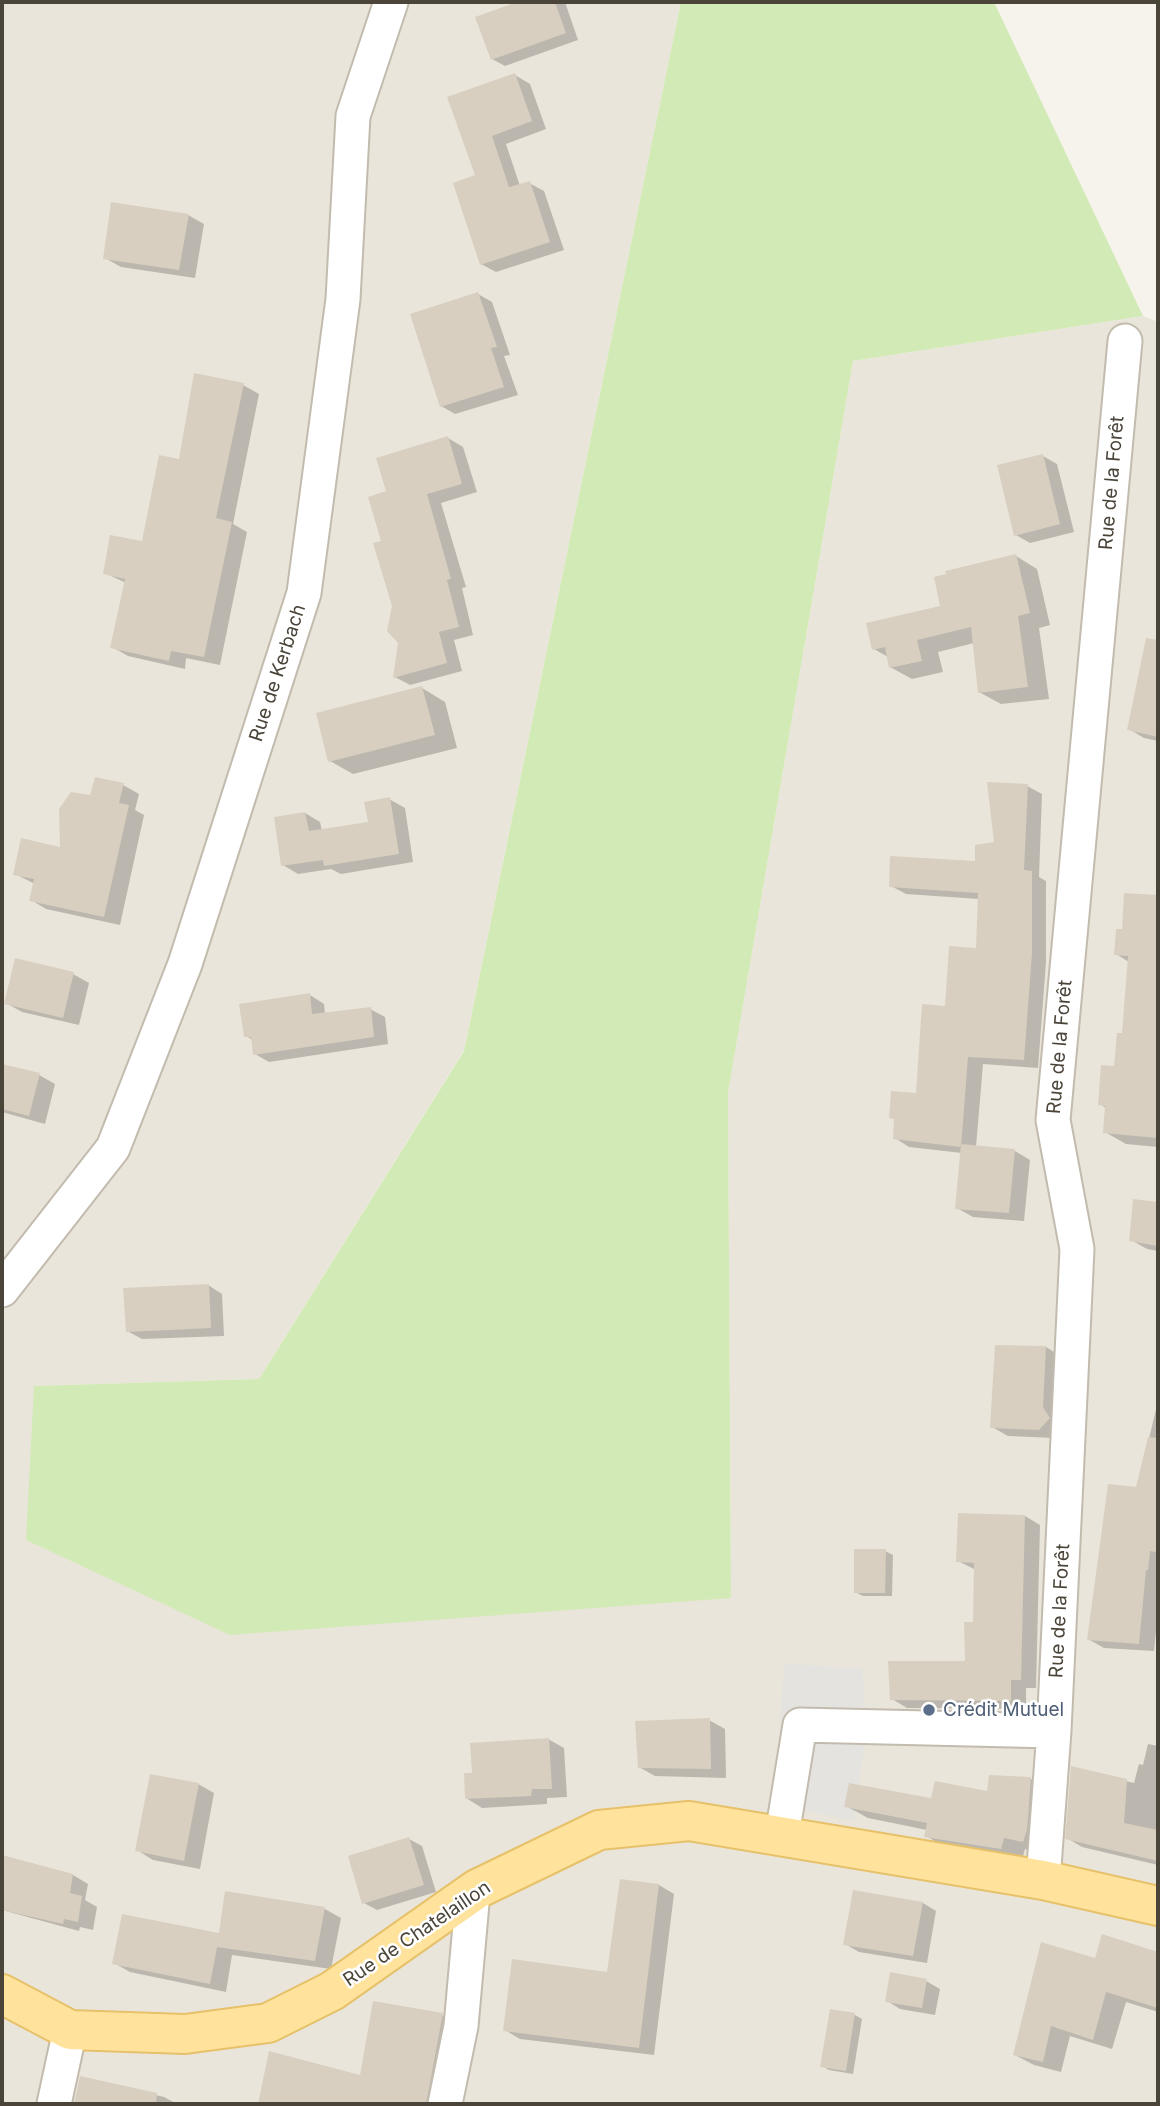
<!DOCTYPE html>
<meta charset="utf-8">
<style>
body{margin:0}
#map{position:relative;width:1160px;height:2106px;overflow:hidden;background:#f6f3ec;font-family:Inter,sans-serif}
canvas{display:block}
.frame{position:absolute;inset:0;border:4px solid #4b4439;pointer-events:none}
</style>
<div id="map">
<canvas width="1160" height="2106"></canvas>
<div class="frame"></div>
</div>
<script>
const g = document.querySelector('canvas').getContext('2d');
g.lineJoin = 'round';
function paint(path, color) { g.fillStyle = color; g.fill(path, 'evenodd'); }
const poly = rows => new Path2D(rows.map(r => 'M' + r).join(''));
function stroke(path, color, width, dash) { g.strokeStyle = color; g.lineWidth = width; g.lineCap = dash ? 'butt' : 'round'; g.setLineDash(dash || []); g.stroke(path); }
function label(font, color, halo, rows, align = 'center') {
  g.font = font + ' Inter,sans-serif'; g.lineWidth = 5; g.setLineDash([]); g.textBaseline = 'middle'; g.strokeStyle = halo; g.fillStyle = color; for (const [text, x, y, turn = 0] of rows) {
    g.save(); g.translate(x, y); g.rotate((+turn || 0) * Math.PI / 180); g.textAlign = isNaN(turn) ? turn : align; if (halo) g.strokeText(text, 0, 0); g.fillText(text, 0, 0); g.restore();
  }
}
paint(poly([
 [2,2,681,2,464,1050,259,1379,34,1386,731,1598,728,1093,853,361,1143,316,1158,322,1158,2104,2,2104]
]), '#eae5da');
paint(poly([
 [681,2,994,2,1143,316,853,361,728,1093,731,1598,230,1635,26,1540,34,1386,259,1379,464,1051]
]), '#d2eab5');
paint(poly([
 [784,1664,862,1668,867,1728,854,1820,775,1805]
]), '#e5e3e0');
paint(poly([
 [521,2,565,2,578,40,505,66,492,59,477,18],
 [515,75,530,84,546,129,506,144,520,186,529,183,544,191,564,250,496,272,481,264,477,176],
 [188,215,204,224,195,278,121,267,105,258],
 [478,294,492,302,510,355,504,356,518,395,455,414,441,406],
 [243,385,259,394,233,524,247,532,220,665,186,658,185,669,128,656,112,647,126,583,105,573,143,543],
 [448,438,463,447,477,492,441,503,466,587,462,588,473,635,454,640,462,671,410,685,395,677,400,643,383,542,389,492],
 [1043,456,1057,464,1074,532,1030,543,1016,535],
 [1016,556,1037,569,1050,625,1039,628,1049,699,1001,704,979,692,974,643,938,652,943,672,912,679,890,667,888,657,874,649,942,607,948,576],
 [1138,687,1158,692,1158,741,1144,738,1129,729],
 [422,688,445,702,457,748,353,774,330,761],
 [123,785,139,794,135,810,144,815,120,925,46,909,31,900,35,884,15,874,62,850,92,797],
 [1027,786,1042,794,1039,877,1046,881,1046,962,1038,1068,983,1064,976,1147,1015,1151,1030,1160,1024,1221,973,1217,957,1208,962,1153,909,1147,895,1138,917,1095,946,1008,978,950,979,899,906,894,891,886,976,863,996,844],
 [389,799,405,808,413,862,341,874,331,869,298,874,283,865,305,813,320,822,322,831,370,823],
 [1125,895,1158,897,1158,1147,1126,1144,1105,1132,1106,1108,1100,1104,1116,1068,1124,1035,1129,962,1116,954,1123,931],
 [73,974,89,983,79,1025,22,1012,6,1003],
 [310,995,324,1004,325,1014,370,1009,385,1017,388,1044,269,1062,255,1054,253,1040,246,1036],
 [2,1066,39,1075,55,1084,45,1124,2,1112],
 [1135,1201,1158,1203,1158,1251,1147,1249,1131,1240],
 [208,1285,222,1294,224,1336,142,1339,127,1331],
 [1158,1339,1158,1377,1156,1376],
 [997,1347,1046,1347,1062,1357,1055,1438,1008,1436,992,1427],
 [1158,1401,1158,1612,1154,1651,1104,1648,1088,1639,1137,1489],
 [1025,1516,1040,1525,1036,1688,1026,1688,1026,1709,907,1708,892,1699,967,1662,975,1624,976,1570,958,1561],
 [885,1551,893,1555,892,1596,863,1596,855,1592],
 [709,1720,725,1729,726,1778,655,1776,639,1767],
 [548,1739,564,1748,567,1797,547,1798,547,1804,482,1808,466,1798,474,1774],
 [1148,1744,1158,1746,1158,1865,1082,1847,1067,1838,1072,1768,1134,1783,1139,1764,1143,1765],
 [1031,1779,1052,1791,1044,1853,1025,1849,1022,1860,947,1848,926,1836,927,1830,868,1818,846,1806,988,1793],
 [198,1784,214,1793,200,1869,153,1860,137,1850],
 [409,1839,422,1846,436,1892,377,1910,364,1903],
 [2,1857,73,1875,88,1884,85,1900,97,1907,93,1930,80,1927,79,1931,2,1910],
 [659,1885,674,1894,654,2055,520,2039,505,2030,609,1974],
 [227,1893,325,1909,341,1918,331,1969,232,1955,226,1992,130,1972,114,1963,220,1935],
 [923,1903,936,1911,927,1963,859,1952,845,1944],
 [1103,1937,1158,1954,1158,2012,1126,2002,1112,2049,1070,2036,1061,2072,1034,2065,1015,2055,1096,1960],
 [926,1981,940,1989,935,2015,900,2009,887,2001],
 [442,2015,455,2023,440,2104,259,2104,270,2054,361,2078],
 [855,2015,862,2019,853,2074,829,2070,822,2066],
 [81,2078,164,2097,177,2104,74,2104]
]), '#0003');
paint(poly([
 [517,2,555,2,566,33,491,60,475,17],
 [515,73,532,121,492,136,509,187,530,181,550,242,480,265,453,183,475,175,447,97],
 [111,202,189,214,179,270,103,259],
 [478,292,497,347,491,348,504,387,440,407,410,314],
 [194,373,244,383,216,518,232,522,204,657,171,651,169,661,110,648,125,579,103,574,110,535,142,541,159,455,179,459],
 [448,436,462,484,427,494,451,579,447,580,459,627,439,632,447,663,393,678,398,643,387,631,392,606,373,543,381,541,368,497,386,491,376,458],
 [1043,454,1060,524,1014,536,997,465],
 [1016,554,1030,613,1018,616,1028,687,978,693,971,627,917,640,922,661,889,668,885,647,872,650,866,623,940,606,934,577,946,574,945,571],
 [1146,638,1158,640,1158,737,1127,730],
 [422,686,435,735,328,762,316,713],
 [95,777,124,783,119,803,129,805,104,917,29,901,34,879,13,875,21,838,60,847,59,809,71,792,90,795],
 [987,782,1028,784,1024,870,1032,871,1032,953,1024,1060,968,1057,961,1147,893,1139,894,1119,889,1118,891,1091,916,1093,922,1004,945,1006,949,946,976,948,978,893,889,887,890,856,975,861,975,845,994,842],
 [390,797,399,854,324,866,323,860,281,866,274,817,305,812,309,831,368,822,364,802],
 [1124,893,1158,895,1158,1138,1103,1133,1105,1106,1098,1105,1101,1065,1114,1066,1117,1033,1122,1033,1128,956,1114,955,1116,929,1122,929],
 [15,958,74,972,63,1018,4,1004],
 [310,993,312,1014,371,1007,374,1037,253,1055,251,1037,244,1037,239,1004],
 [2,1064,40,1073,29,1116,2,1109],
 [961,1144,1015,1149,1009,1213,955,1209],
 [1133,1199,1158,1202,1158,1246,1129,1241],
 [209,1284,211,1328,126,1332,123,1288],
 [995,1345,1046,1346,1043,1407,1050,1418,1039,1430,990,1428],
 [1148,1437,1158,1438,1158,1524,1156,1552,1150,1551,1148,1570,1146,1570,1139,1644,1087,1640,1108,1484,1136,1487],
 [958,1513,1025,1515,1021,1680,1011,1680,1011,1701,890,1700,888,1661,965,1661,964,1622,973,1622,974,1563,956,1562],
 [854,1549,886,1549,885,1593,854,1593],
 [710,1718,711,1769,638,1768,635,1721],
 [549,1738,552,1789,532,1789,531,1796,465,1799,464,1773,472,1773,470,1743],
 [1071,1766,1127,1779,1124,1823,1158,1830,1158,1861,1065,1839],
 [150,1774,199,1783,184,1861,135,1851],
 [989,1775,1031,1777,1027,1830,1023,1842,1004,1838,1001,1849,924,1837,927,1823,844,1807,849,1783,931,1798,935,1781,987,1791],
 [409,1837,424,1885,362,1904,348,1856],
 [2,1855,73,1874,70,1893,82,1896,78,1922,64,1919,63,1924,2,1910],
 [620,1879,659,1884,639,2048,503,2031,512,1959,607,1972],
 [853,1890,923,1902,913,1956,843,1945],
 [225,1891,325,1907,315,1961,217,1947,210,1984,112,1964,122,1914,219,1933],
 [1102,1934,1158,1952,1158,2008,1106,1992,1093,2040,1051,2026,1043,2062,1013,2055,1041,1942,1095,1958],
 [890,1972,927,1979,922,2008,885,2002],
 [373,2001,443,2013,426,2104,258,2104,269,2051,360,2075],
 [830,2009,855,2013,846,2071,820,2067],
 [80,2076,157,2093,156,2104,74,2104]
]), '#d8cfc1');
const minor = poly([
 [2,1290,113,1148,185,964,304,593,343,299,353,116,391,2],
 [782,1835,800,1725,1054,1731],
 [1043,1880,1054,1731,1077,1249,1053,1120,1125,341],
 [54,2104,70,2030],
 [445,2104,461,2026,473,1892]
]);
const major = poly([
 [2,1994,70,2030,185,2034,268,2023,332,1991,477,1889,599,1830,689,1821,1043,1880,1158,1906]
]);
stroke(minor, '#c2bbae', 37);
stroke(major, '#e6c16a', 42);
stroke(minor, '#fff', 33);
stroke(major, '#ffe39c', 38);
for (const [x, y, r, color] of [
 [929,1710,7,"#5c6f8a"]
]) { const dot = new Path2D(); dot.arc(x, y, r, 0, 2 * Math.PI); g.fillStyle = color; g.fill(dot); stroke(dot, '#fff', 2.5); }
label('19px', '#4b4439', '#fff', [
 ["Rue de la Forêt",1112,483,-85],
 ["Rue de Kerbach",278,673,-72],
 ["Rue de la Forêt",1060,1047,-85],
 ["Rue de la Forêt",1060,1611,-87],
 ["Rue de Chatelaillon",417,1934,-34]
]);
label('19px', '#4e5e75', '#fff', [
 ["Crédit Mutuel",943,1710]
], 'left');
</script>
